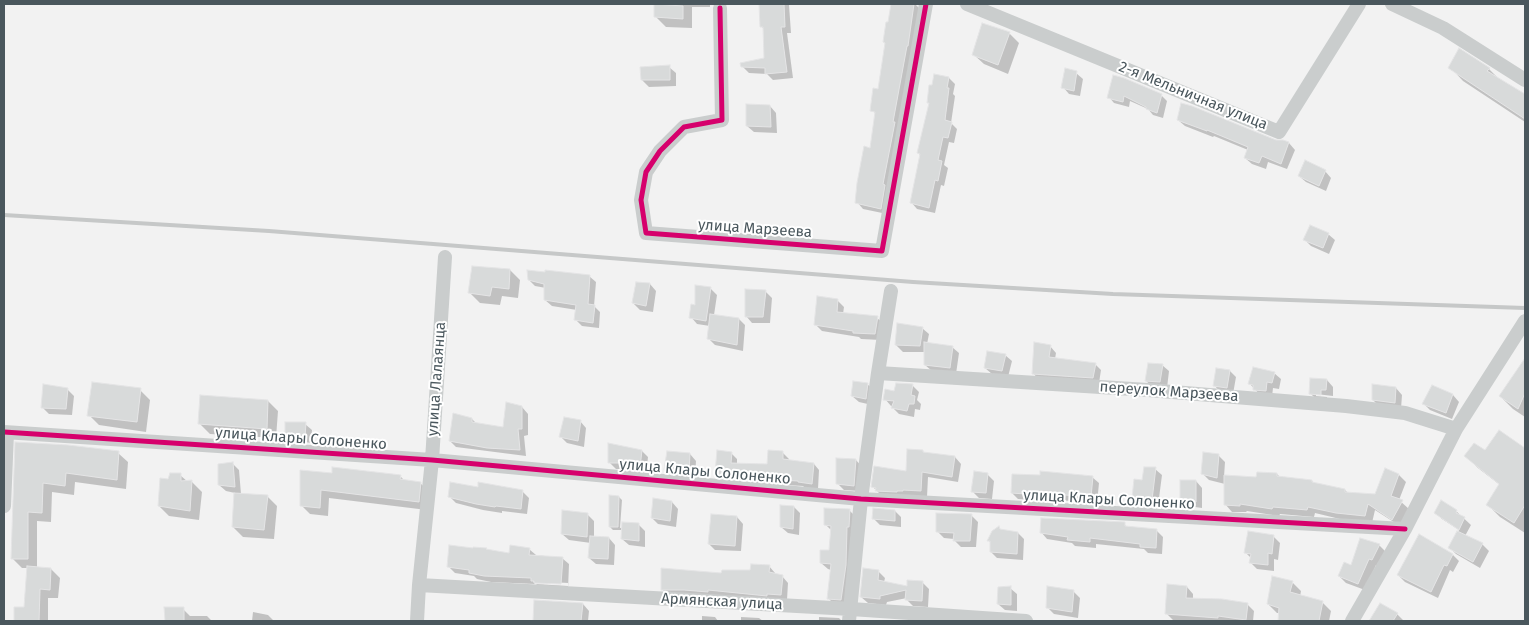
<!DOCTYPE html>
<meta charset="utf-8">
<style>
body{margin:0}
#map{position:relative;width:1529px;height:625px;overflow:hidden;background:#f2f2f2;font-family:"Fira Sans",sans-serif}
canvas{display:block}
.frame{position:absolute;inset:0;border:5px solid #4a575d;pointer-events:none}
</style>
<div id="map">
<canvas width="1529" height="625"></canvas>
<div class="frame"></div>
</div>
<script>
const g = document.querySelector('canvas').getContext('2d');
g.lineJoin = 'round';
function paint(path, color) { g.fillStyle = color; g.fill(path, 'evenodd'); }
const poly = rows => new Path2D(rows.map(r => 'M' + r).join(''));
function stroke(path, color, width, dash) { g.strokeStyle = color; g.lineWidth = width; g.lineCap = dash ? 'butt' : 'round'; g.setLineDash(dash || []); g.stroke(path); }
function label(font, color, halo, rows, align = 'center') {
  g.font = font + ' "Fira Sans",sans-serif'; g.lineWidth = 4; g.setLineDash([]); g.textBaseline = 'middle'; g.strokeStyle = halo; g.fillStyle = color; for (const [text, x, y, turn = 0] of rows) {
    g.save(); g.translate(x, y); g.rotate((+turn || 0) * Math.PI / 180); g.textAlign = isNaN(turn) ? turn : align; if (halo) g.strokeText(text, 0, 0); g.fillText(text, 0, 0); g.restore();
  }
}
paint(poly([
 [656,4,710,4,710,7,692,7,692,28,666,27,656,17],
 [760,4,788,4,789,5,791,33,787,33,793,78,773,80,767,74,749,73,742,66,765,59,764,29,761,26],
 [892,4,915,4,920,9,887,214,863,209,857,202,871,149,876,114,872,110,879,90],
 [1009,33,1019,43,1008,74,984,64,973,54],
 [669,67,676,73,676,86,649,87,642,80],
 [1450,67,1489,69,1501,81,1525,96,1525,122,1463,81],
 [1076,73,1083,79,1080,96,1069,94,1063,87],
 [935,75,949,78,955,84,953,94,955,96,951,123,957,129,954,143,949,142,944,165,948,168,944,186,941,185,935,213,917,209,911,202,921,156,918,153,930,104,928,102],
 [1114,77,1161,95,1167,101,1163,118,1153,115,1148,109,1130,101,1129,107,1114,103,1109,97],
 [770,106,776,113,777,133,754,132,747,126],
 [1178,120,1275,141,1283,141,1289,143,1295,150,1287,169,1268,162,1266,169,1252,164,1245,158,1248,150,1214,136,1213,137,1185,126],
 [1325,171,1331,178,1326,191,1306,182,1299,176],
 [1328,234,1335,240,1329,254,1311,246,1305,240],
 [510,270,520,280,518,298,502,296,500,305,480,303,470,293],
 [589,276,596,282,594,306,600,312,599,328,582,326,576,320,577,310,552,306,545,300,546,288,535,286,529,280],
 [637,283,650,284,656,291,653,312,640,310,633,303],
 [697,287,711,289,717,295,714,315,739,319,745,325,743,351,715,345,709,339,710,326,697,324,691,317,696,307],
 [765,291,772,298,770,323,752,323,746,316],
 [837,300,844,307,843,314,877,318,884,324,881,340,861,339,859,337,822,331,816,325],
 [922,328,929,334,927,344,952,347,959,353,956,374,932,371,925,365,926,352,903,352,896,345],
 [1050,346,1056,353,1055,359,1095,364,1101,370,1099,383,1039,380,1033,373],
 [1005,355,1012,361,1008,377,992,374,985,368],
 [1525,360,1525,417,1513,409,1500,396],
 [1162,365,1169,371,1167,388,1153,387,1146,381],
 [1230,371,1236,377,1233,394,1221,393,1215,386],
 [1274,373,1281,379,1279,389,1273,388,1272,397,1261,396,1249,383],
 [1327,380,1333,387,1333,396,1316,394,1316,396,1327,397,1327,401,1317,400,1311,394],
 [867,384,874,390,872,405,859,402,852,396],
 [912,385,919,392,917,400,921,404,920,410,915,409,914,417,899,414,893,408,893,406,891,406,885,399],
 [1432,387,1453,395,1459,402,1452,419,1430,410,1424,404],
 [1396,388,1402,395,1401,409,1379,406,1373,400],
 [67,389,74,396,72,415,49,414,42,407],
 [140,390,150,400,146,432,99,425,89,415],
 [268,401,278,411,276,438,210,434,200,424],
 [522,407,528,414,528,435,524,436,526,456,456,447,450,441,472,419,477,424,504,429],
 [580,421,586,428,584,447,567,443,560,436],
 [305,424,312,430,311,443,293,440,287,434],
 [1500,431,1525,449,1525,533,1500,517,1488,505,1500,485,1478,468,1466,456,1485,452],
 [17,443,118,453,128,462,126,489,75,482,74,495,52,492,51,522,37,521,37,568,51,569,60,578,58,598,48,598,48,621,15,621,15,608,26,608,28,568,22,568,12,558],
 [642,451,648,457,646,474,630,472,628,469,616,469,609,462],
 [923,451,924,453,955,457,961,464,958,482,928,477,927,497,883,497,873,487,907,472],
 [731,453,737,459,737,464,768,466,783,453,789,459,788,461,814,464,819,470,818,489,805,488,803,486,753,483,750,480,723,478,717,472],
 [690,454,696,461,695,479,672,476,666,469],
 [1218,455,1225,462,1224,477,1257,479,1277,474,1280,477,1312,481,1314,483,1345,490,1348,493,1376,496,1399,475,1406,482,1399,500,1409,509,1400,526,1375,510,1372,523,1344,520,1315,513,1314,517,1280,514,1279,516,1247,511,1246,512,1232,512,1225,504,1225,484,1209,480,1203,474],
 [856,460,862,467,860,491,844,490,837,483],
 [233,464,239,470,241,494,267,496,277,506,274,539,243,537,233,527,235,493,226,491,219,485],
 [1155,469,1162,475,1158,506,1140,504,1134,498,1143,481],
 [301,472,400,476,404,480,420,483,429,491,427,510,329,498,328,516,310,514,302,506],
 [987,474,994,481,992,499,979,498,973,492],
 [180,475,188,482,192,482,202,492,199,520,169,516,159,506,169,480],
 [1041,476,1092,477,1099,483,1097,503,1032,498,1032,500,1018,499,1012,493],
 [1196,481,1202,488,1202,508,1188,506,1181,500],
 [479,488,522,491,529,498,527,514,502,511,502,513,483,510,456,503,449,496],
 [619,497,622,500,620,528,638,524,645,531,645,547,629,545,622,539,623,530,613,530,610,527],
 [672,502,678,509,676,527,658,524,652,518],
 [794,507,800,513,799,535,788,533,781,527],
 [849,510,856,517,847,606,835,605,828,598,831,570,828,569,821,563,830,552,832,531,825,524],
 [895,511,901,517,901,527,880,525,874,519],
 [1456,511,1471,525,1465,536,1482,544,1489,551,1480,568,1456,554,1450,548,1459,530,1442,519,1435,512],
 [587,514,594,521,594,537,609,538,615,545,614,565,596,564,589,558,591,543,569,540,562,534],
 [971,515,978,522,976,547,961,547,954,540,954,539,944,538,937,531],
 [737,517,743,524,741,551,715,550,709,544],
 [1124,524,1128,528,1157,531,1163,537,1162,554,1148,553,1144,549,1096,544,1096,548,1075,546,1072,543,1047,539,1041,532],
 [1002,531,1018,533,1024,539,1023,560,997,558,991,552,991,543,989,541],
 [1273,536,1280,543,1278,560,1274,559,1274,571,1257,569,1250,562,1251,558,1245,552],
 [1379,545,1386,552,1378,566,1376,565,1365,590,1346,583,1339,576],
 [529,549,536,555,562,558,569,564,568,590,539,587,536,584,568,586,568,583,533,581,535,584,491,582,477,579,474,576,455,573,448,566,511,555],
 [1453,555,1459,561,1453,572,1450,570,1438,598,1405,582,1398,575],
 [769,566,775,573,775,575,782,576,788,583,787,600,668,595,662,589,723,575,751,572],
 [878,571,885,578,884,582,908,587,922,582,929,589,928,607,913,606,907,600,907,598,887,602,886,605,868,603,861,597],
 [1292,582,1301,591,1300,597,1322,602,1331,611,1329,621,1279,621,1280,613,1277,613,1268,604],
 [1187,587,1193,594,1193,600,1247,604,1254,611,1253,621,1173,620,1166,613],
 [1010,588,1017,594,1017,611,1005,610,998,604],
 [1073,591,1080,598,1078,618,1054,614,1047,607],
 [535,601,583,604,589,611,588,621,534,621],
 [1380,605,1397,614,1404,621,1371,621],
 [165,608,183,609,190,616,207,616,212,621,166,621],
 [253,612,268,615,274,621,252,621],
 [702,616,715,617,718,621,702,621],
 [741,617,759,618,763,621,741,621],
 [819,617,839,618,842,621,819,621]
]), '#0003');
const building = poly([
 [654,4,683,6,683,19,654,17,654,4],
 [759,4,784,4,785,27,781,27,787,72,765,74,765,68,741,67,740,63,764,58,763,27,760,27,759,4],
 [891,4,914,4,908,46,907,46,893,122,895,122,883,184,885,185,881,209,855,203,857,183,864,146,870,148,875,112,870,111,873,88,878,89,885,43,883,42,886,22,888,22,891,4],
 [982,23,1010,32,998,65,972,55,982,23],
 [1459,48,1490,68,1487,71,1525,94,1525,119,1448,68,1459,48],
 [670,65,670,80,641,80,640,67,670,65],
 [1065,68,1077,71,1074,91,1061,88,1065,68],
 [934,74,949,77,947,88,949,88,945,120,952,122,948,138,943,137,938,160,942,161,938,181,935,180,929,208,910,203,920,154,917,153,929,103,927,103,929,85,932,85,934,74],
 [1113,75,1124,78,1162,94,1157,113,1146,109,1146,107,1124,96,1123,102,1107,98,1113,75],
 [1181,103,1192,106,1276,140,1283,140,1289,142,1281,164,1262,156,1259,163,1244,158,1248,147,1207,130,1207,131,1177,120,1181,103],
 [746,104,770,105,771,127,746,126,746,104],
 [1305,160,1326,170,1319,186,1298,176,1305,160],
 [1310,225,1329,233,1323,248,1303,240,1310,225],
 [472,266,510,269,509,289,492,287,490,296,468,293,472,266],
 [527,270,545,272,545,270,590,275,588,304,595,305,593,323,574,320,576,305,544,300,544,284,528,280,527,270],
 [636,282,650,283,646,306,632,303,636,282],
 [695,285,711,287,706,321,689,318,691,304,695,305,695,285],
 [745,289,766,290,763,317,745,317,745,289],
 [817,296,838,299,837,312,878,316,875,334,853,333,853,331,814,325,817,296],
 [710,314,739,318,737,345,707,339,710,314],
 [897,323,923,327,920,346,895,345,897,323],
 [924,342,953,346,950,368,924,365,924,342],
 [1034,342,1051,345,1049,357,1096,363,1093,378,1032,374,1034,342],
 [987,351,1006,354,1002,371,984,368,987,351],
 [1525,358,1525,393,1518,409,1499,396,1525,358],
 [1148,363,1163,364,1160,382,1145,381,1148,363],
 [1253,367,1275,372,1272,383,1267,382,1266,391,1253,390,1253,385,1248,384,1253,367],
 [1216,368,1230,370,1227,388,1213,386,1216,368],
 [1310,378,1327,379,1326,390,1321,390,1321,395,1309,394,1310,378],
 [853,381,868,383,866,399,851,396,853,381],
 [92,382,141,388,137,422,87,416,92,382],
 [896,383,913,384,911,395,915,396,914,404,909,404,907,411,891,408,894,401,883,400,885,389,894,391,896,383],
 [43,384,68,388,66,409,41,408,43,384],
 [1372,384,1396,387,1395,403,1372,400,1372,384],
 [1432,385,1453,394,1446,413,1422,404,1432,385],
 [200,395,268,400,267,429,198,424,200,395],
 [506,402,522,406,522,429,518,429,520,450,487,448,449,441,453,413,472,418,472,422,503,427,506,402],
 [564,417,581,420,578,441,559,437,564,417],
 [285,422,306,422,305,438,285,434,285,422],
 [1499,430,1525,448,1525,505,1514,523,1486,505,1499,484,1464,456,1474,443,1485,450,1499,430],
 [15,442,68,445,119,451,117,480,66,473,65,486,43,483,42,513,28,512,28,559,11,559,15,442],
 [608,443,642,450,640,468,622,465,622,463,608,463,608,443],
 [907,449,923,450,923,452,955,456,952,477,922,472,921,491,903,490,903,491,897,491,897,492,875,491,876,488,871,487,874,466,906,471,907,449],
 [717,450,732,452,731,463,767,464,768,450,783,451,783,459,814,463,812,484,798,482,798,481,746,478,746,475,715,473,717,450],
 [667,451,690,453,689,473,664,470,667,451],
 [1203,452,1219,454,1217,478,1201,474,1203,452],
 [836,458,856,459,854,486,836,484,836,458],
 [233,462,235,487,218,485,218,464,233,462],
 [332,467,401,475,400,479,421,482,419,502,321,490,320,508,300,506,300,470,332,473,332,467],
 [1144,467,1156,467,1152,500,1132,498,1134,479,1142,480,1144,467],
 [1385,468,1399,474,1391,496,1403,500,1392,520,1368,504,1365,516,1336,513,1308,507,1307,510,1273,507,1272,509,1240,504,1240,506,1224,505,1224,475,1256,477,1257,472,1277,473,1277,476,1312,480,1312,482,1345,489,1345,492,1375,494,1385,468],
 [974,471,988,473,986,493,971,492,974,471],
 [1040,471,1093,476,1091,497,1026,492,1026,494,1011,493,1012,474,1040,475,1040,471],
 [170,473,181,473,181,481,192,480,190,511,158,506,160,478,168,479,170,473],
 [1180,480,1196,480,1196,502,1180,500,1180,480],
 [450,482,478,487,478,482,523,490,521,509,496,506,495,507,476,504,448,497,450,482],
 [234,493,268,495,264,530,232,527,234,493],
 [609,495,619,496,618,527,609,527,609,495],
 [653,498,672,501,670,521,651,518,653,498],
 [1441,500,1457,510,1456,513,1465,517,1459,530,1434,513,1441,500],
 [780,505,794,506,793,529,780,527,780,505],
 [824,508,850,509,849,527,847,527,846,565,841,600,827,599,831,564,820,563,820,550,829,550,831,526,824,525,824,508],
 [873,508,895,510,895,521,872,519,873,508],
 [562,510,588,513,587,537,561,534,562,510],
 [936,513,972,514,970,541,953,541,954,533,936,532,936,513],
 [711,514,737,516,735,546,708,544,711,514],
 [1041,518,1125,522,1125,526,1157,529,1156,548,1140,547,1140,544,1090,538,1090,542,1067,540,1068,537,1040,533,1041,518],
 [622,522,639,523,639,541,621,539,622,522],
 [999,526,1000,529,1018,532,1017,554,990,552,990,541,987,541,992,531,999,526],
 [1248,531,1274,535,1272,554,1268,553,1268,565,1249,563,1251,554,1244,553,1248,531],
 [1457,531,1483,543,1473,562,1448,548,1457,531],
 [1419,534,1453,554,1447,566,1444,565,1431,592,1397,575,1419,534],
 [590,536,609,537,608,559,588,558,590,536],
 [1360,538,1380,544,1372,560,1369,559,1358,584,1338,576,1344,562,1351,565,1360,538],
 [449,545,473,548,473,547,487,548,486,549,509,553,510,545,530,548,529,555,563,557,561,584,534,583,534,581,531,581,531,578,484,576,469,573,469,570,447,567,449,545],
 [751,564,770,565,769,572,783,575,781,595,767,594,767,596,708,590,708,592,684,590,661,590,661,568,721,573,722,570,750,570,751,564],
 [27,566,51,568,50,590,40,589,39,621,14,621,14,607,24,607,27,566],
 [863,568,879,570,878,580,907,586,907,580,923,581,922,601,905,600,906,590,880,596,880,599,860,597,863,568],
 [1272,576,1293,581,1290,592,1323,601,1319,621,1278,621,1279,608,1267,604,1272,576],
 [1167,584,1187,586,1186,598,1222,599,1248,603,1246,620,1218,616,1218,618,1165,614,1167,584],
 [1011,586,1011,605,997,604,998,587,1011,586],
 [1047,586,1074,590,1072,612,1046,608,1047,586],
 [534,600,583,603,581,621,533,621,534,600],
 [1380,603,1398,613,1393,621,1369,621,1380,603],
 [164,607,184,607,184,621,165,621,164,607]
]);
paint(building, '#d8dada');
stroke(building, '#e4e4e5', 1);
stroke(poly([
 [967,4,1279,132,1359,4],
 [1392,4,1443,28,1525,80],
 [720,8,722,120,684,127,660,151,646,172,641,200,646,233,882,251,926,4],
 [878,373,1148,390,1346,406,1405,413,1456,429],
 [4,432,432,460,861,499,1405,529],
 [4,506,7,433],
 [419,585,851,609,1026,621],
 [417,621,419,585,432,460,445,257],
 [849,621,861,499,878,373,891,291],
 [1352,621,1405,529,1456,429,1525,321]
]), '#cacdcd', 14);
stroke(poly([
 [4,215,269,231,913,282,1113,294,1525,308]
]), '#c6c8c8', 4);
stroke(poly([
 [720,8,722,120,684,127,660,151,646,172,641,200,646,233,882,251,926,4],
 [4,432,432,460,861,499,1405,529]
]), '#d6006c', 5);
label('15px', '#4a575d', '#fff', [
 ["2-я Мельничная улица",1193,96,22],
 ["улица Марзеева",755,229,4],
 ["улица Лалаянца",437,379,-86],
 ["переулок Марзеева",1169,392,4],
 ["улица Клары Солоненко",301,439,4],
 ["улица Клары Солоненко",705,472,5],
 ["улица Клары Солоненко",1109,500,3],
 ["Армянская улица",722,602,3]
]);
</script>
